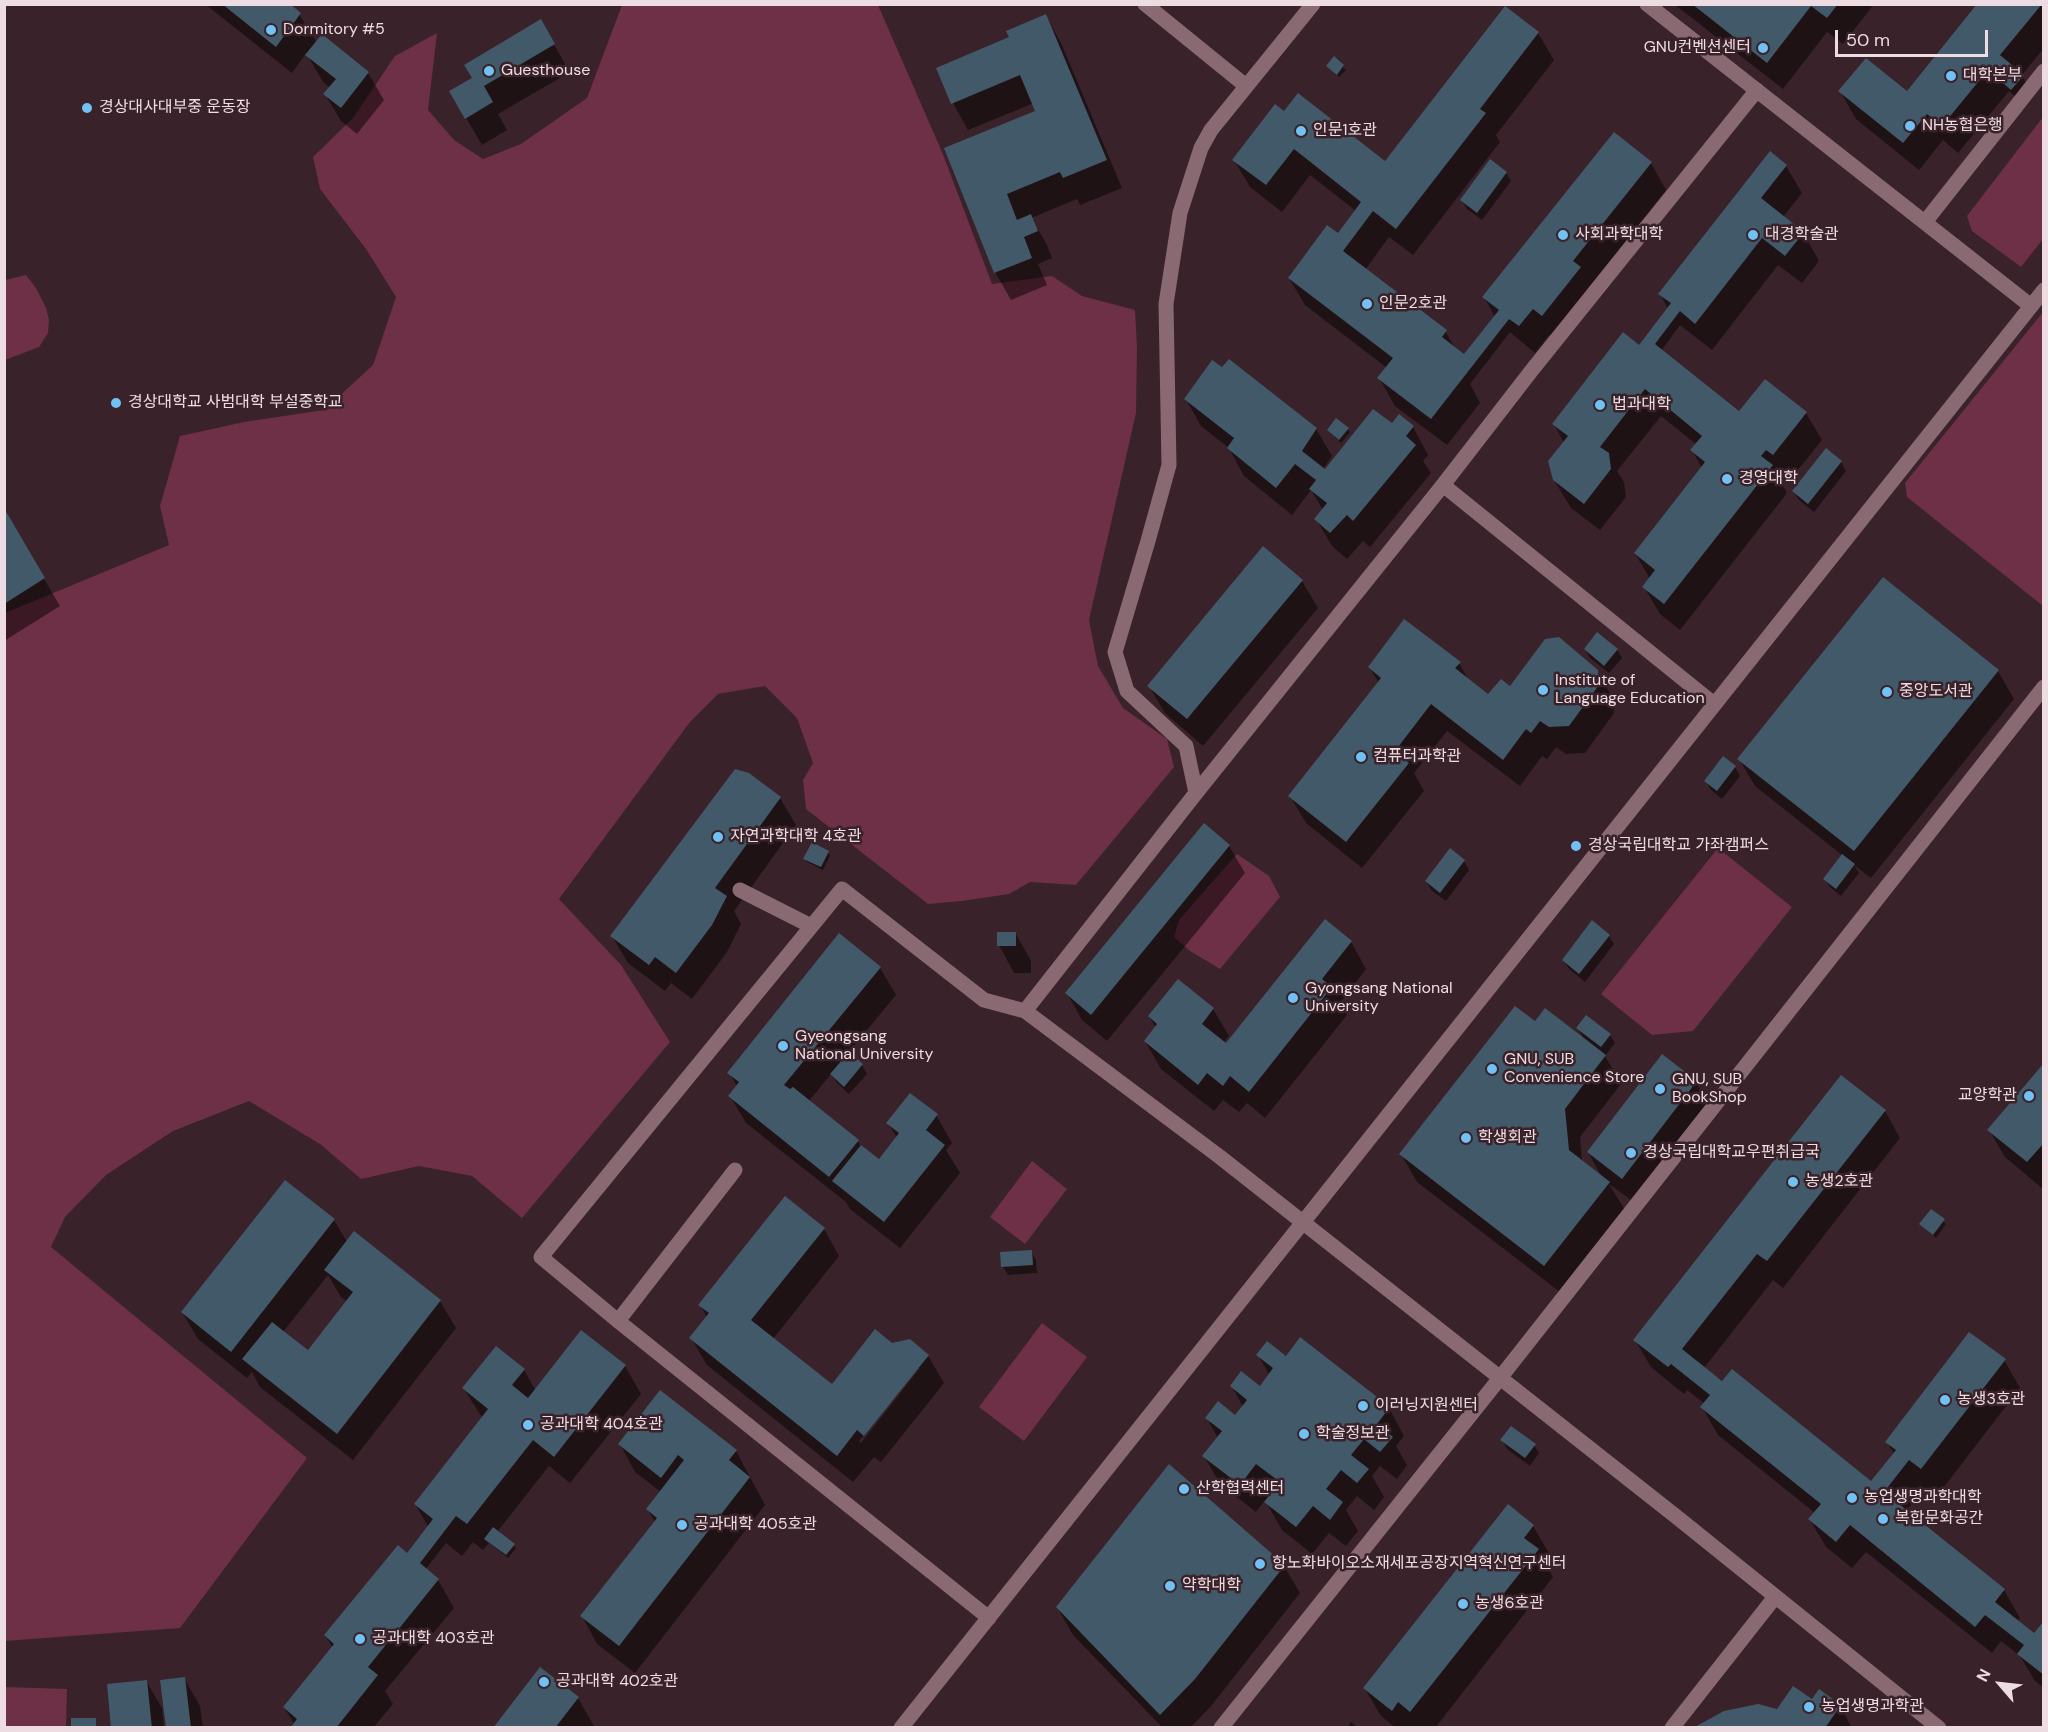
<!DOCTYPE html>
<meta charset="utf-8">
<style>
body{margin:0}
#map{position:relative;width:2048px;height:1732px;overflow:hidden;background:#392229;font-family:"DM Sans",sans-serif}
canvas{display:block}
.frame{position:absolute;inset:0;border:6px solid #eddce1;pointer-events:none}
.north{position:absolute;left:1970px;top:1654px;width:60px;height:60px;-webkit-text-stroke:4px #392229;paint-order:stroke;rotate:298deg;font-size:16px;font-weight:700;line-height:24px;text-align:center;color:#eddce1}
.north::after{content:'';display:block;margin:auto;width:21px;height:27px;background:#eddce1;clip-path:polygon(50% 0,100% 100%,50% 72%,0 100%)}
.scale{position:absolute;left:1835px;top:30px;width:153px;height:27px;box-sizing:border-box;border:3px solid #eddce1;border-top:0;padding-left:8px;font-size:18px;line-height:21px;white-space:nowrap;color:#eddce1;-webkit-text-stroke:4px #392229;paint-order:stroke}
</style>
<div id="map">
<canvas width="2048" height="1732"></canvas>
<div class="frame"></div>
<div class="north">N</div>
<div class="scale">50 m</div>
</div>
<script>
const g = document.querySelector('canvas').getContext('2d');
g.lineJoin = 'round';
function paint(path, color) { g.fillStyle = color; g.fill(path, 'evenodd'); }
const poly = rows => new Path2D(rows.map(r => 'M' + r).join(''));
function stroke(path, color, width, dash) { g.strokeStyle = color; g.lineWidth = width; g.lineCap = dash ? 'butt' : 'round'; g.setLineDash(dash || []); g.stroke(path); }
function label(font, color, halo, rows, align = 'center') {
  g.font = font + ' "DM Sans","Noto Sans KR",sans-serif'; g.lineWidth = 5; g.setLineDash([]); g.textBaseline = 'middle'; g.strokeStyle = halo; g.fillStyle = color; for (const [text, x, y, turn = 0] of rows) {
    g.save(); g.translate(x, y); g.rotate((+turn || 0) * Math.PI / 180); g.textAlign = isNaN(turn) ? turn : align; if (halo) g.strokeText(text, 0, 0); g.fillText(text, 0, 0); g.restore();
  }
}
paint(poly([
 [622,5,878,5,942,152,992,284,1052,276,1082,296,1135,310,1137,347,1136,413,1089,620,1098,666,1123,708,1167,739,1174,767,1076,885,1030,882,1009,894,962,901,928,904,806,809,803,780,813,763,797,718,765,686,718,694,690,722,559,899,621,965,670,1042,522,1218,472,1176,419,1166,361,1179,320,1144,249,1101,173,1131,106,1175,65,1217,51,1247,307,1458,180,1628,5,1641,5,613,169,545,160,506,180,436,244,422,324,410,373,365,396,297,366,249,320,189,313,157,353,118,395,56,437,33,428,110,454,140,483,159,521,144,587,98],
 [2043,117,2043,239,2021,267,1972,231,1967,216],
 [26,275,36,288,46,308,49,320,48,333,39,347,5,360,5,280],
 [2043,312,2043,606,1907,497,1905,483],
 [1718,848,1792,907,1693,1031,1652,1035,1601,994],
 [1237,854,1269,876,1280,897,1220,969,1190,951,1174,937,1179,920],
 [1032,1161,1067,1189,1025,1244,990,1217],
 [1042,1323,1087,1357,1024,1441,979,1407],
 [5,1687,67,1689,66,1727,5,1727]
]), '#6d3046');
paint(poly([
 [205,4,287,4,299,14,317,43,322,36,368,73,384,100,357,134,341,121,325,94,330,88,323,82,306,53,292,73],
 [1674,4,1874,4,1843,44,1827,32,1783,89],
 [1978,4,2044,4,2044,48,2022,75,2027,85,2016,97,2009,91,1958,153,1943,140,1919,170,1856,119,1840,91,1907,93],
 [1046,16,1061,43,1122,188,1080,205,1077,199,1031,218,1046,243,1052,258,1038,264,1047,285,1011,300,995,272,946,149,1037,112,1034,103,968,130,953,103,1011,38],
 [540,21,570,72,498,114,507,130,482,145,451,92,474,78],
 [1538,33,1554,60,1496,135,1500,142,1413,255,1389,237,1365,270,1445,331,1456,350,1464,356,1495,317,1484,297,1651,163,1666,190,1590,286,1558,342,1549,335,1535,353,1510,332,1470,384,1480,403,1447,445,1395,406,1379,378,1387,368,1305,305,1289,278,1338,235,1356,211,1310,175,1282,212,1250,187,1234,160,1284,113,1385,163],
 [1334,59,1346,70,1339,77,1328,66],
 [1786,166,1802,193,1783,217,1803,233,1819,261,1802,283,1778,265,1712,350,1680,325,1661,351,1739,413,1806,413,1822,440,1789,481,1782,476,1779,479,1787,493,1680,630,1660,614,1644,587,1650,579,1635,553,1702,468,1692,450,1697,445,1661,416,1617,471,1624,482,1626,497,1600,530,1571,508,1554,480,1564,443,1554,424,1645,351,1668,309,1660,294],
 [1506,173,1511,181,1482,220,1467,209,1462,201],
 [1186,399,1316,429,1332,456,1323,469,1326,471,1392,426,1413,427,1428,455,1423,461,1431,473,1370,547,1363,541,1347,559,1332,546,1316,519,1323,510,1311,490,1292,515,1244,476,1229,448,1201,426],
 [1347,429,1350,432,1341,443,1328,430],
 [1826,450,1841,462,1846,471,1814,512,1799,500,1794,492],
 [4,511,60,606,4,641],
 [1883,579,1998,671,2014,699,1871,878,1854,865,1859,873,1841,896,1830,887,1825,879,1842,855,1755,786,1739,759],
 [1302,581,1318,608,1203,746,1165,713,1149,686],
 [1585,649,1617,650,1622,658,1609,673,1590,658],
 [1459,663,1470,682,1488,696,1510,688,1597,671,1613,699,1614,713,1585,753,1566,754,1556,747,1547,759,1542,756,1520,786,1447,731,1414,773,1424,791,1362,868,1306,823,1290,796,1379,683,1370,668],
 [1735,767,1740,776,1722,799,1711,790,1706,781],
 [780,798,796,825,734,911,741,924,727,952,692,999,671,983,665,991,628,963,612,936],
 [1229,846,1245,873,1107,1041,1082,1020,1067,993],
 [1450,850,1464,861,1469,870,1446,901,1431,890,1426,881],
 [828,852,830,856,823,870,807,862,805,859],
 [1016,934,1031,961,1031,973,1014,973,999,945],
 [1609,936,1614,944,1585,982,1569,969,1563,960],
 [1351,942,1366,969,1340,1003,1347,1015,1265,1118,1247,1103,1239,1112,1223,1100,1214,1111,1161,1069,1145,1041,1156,1028,1149,1016,1213,1009,1229,1036,1223,1043,1226,1046],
 [880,968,896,995,848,1053,862,1065,867,1074,849,1094,837,1083,831,1074,809,1101,858,1141,861,1147,879,1161,897,1138,888,1123,936,1115,952,1143,946,1150,960,1173,900,1248,850,1209,846,1202,746,1123,730,1096,737,1086,729,1073],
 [1536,1023,1585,1041,1578,1028,1610,1035,1615,1043,1605,1056,1621,1084,1580,1137,1582,1162,1603,1179,1588,1152,1696,1082,1711,1110,1638,1205,1609,1184,1625,1210,1560,1292,1417,1182,1401,1154],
 [2044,1065,2044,1188,2043,1189,2005,1157,1989,1130],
 [1885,1111,1900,1138,1783,1288,1773,1280,1704,1368,1872,1484,1895,1455,1887,1442,2004,1360,2020,1388,1937,1496,1925,1487,1906,1511,2004,1590,2020,1618,2017,1621,2034,1635,2044,1623,2044,1688,2035,1681,2020,1656,2001,1641,1992,1653,1866,1552,1852,1568,1826,1547,1810,1520,1815,1513,1718,1435,1702,1407,1705,1404,1687,1390,1684,1394,1651,1367,1635,1340],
 [286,1182,334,1220,347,1242,440,1301,456,1328,353,1460,260,1387,252,1372,247,1378,198,1339,182,1312],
 [328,1275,341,1297,348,1302,308,1352,283,1332],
 [1931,1211,1946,1224,1936,1238,1921,1224],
 [824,1229,839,1256,773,1339,832,1386,891,1344,928,1356,944,1383,881,1462,874,1457,853,1482,707,1365,691,1338,707,1317,700,1305],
 [917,1368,920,1368,861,1443,859,1441],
 [1031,1251,1036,1260,1037,1273,1008,1275,1003,1267],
 [582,1332,625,1366,641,1394,570,1483,549,1466,497,1532,516,1548,508,1558,489,1543,483,1550,473,1542,462,1556,446,1543,425,1570,438,1580,454,1608,385,1691,393,1704,373,1728,292,1728,294,1724,284,1707,333,1648,325,1635,407,1555,429,1528,415,1504,483,1419,464,1389,524,1370,536,1391],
 [1258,1355,1286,1358,1389,1408,1404,1436,1396,1446,1407,1465,1397,1479,1380,1466,1372,1476,1384,1497,1374,1510,1357,1496,1346,1510,1358,1531,1346,1546,1329,1533,1312,1554,1282,1530,1265,1500,1256,1512,1220,1484,1204,1456,1218,1438,1207,1419,1235,1417,1243,1407,1232,1386,1260,1388,1270,1376],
 [1502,1440,1534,1445,1539,1453,1530,1466,1507,1449],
 [620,1444,736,1451,765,1505,635,1673,597,1644,582,1616,655,1522,648,1510,661,1492,635,1472],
 [1533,1526,1549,1553,1543,1560,1553,1577,1435,1728,1396,1728,1381,1716,1365,1689],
 [1284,1566,1300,1593,1211,1706,1190,1728,1163,1728,1073,1635,1057,1607],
 [184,1678,200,1706,203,1728,167,1728],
 [146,1681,162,1708,164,1728,113,1728],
 [578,1698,594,1726,592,1728,495,1728],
 [1812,1701,1840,1706,1852,1728,1696,1728],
 [1351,1722,1358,1728,1347,1728]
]), '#0007');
paint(poly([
 [222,4,290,4,301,13,276,47],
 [1692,4,1838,4,1827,18,1811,6,1767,63],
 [1977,4,2042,4,2000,55,2024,75,2011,90,1988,70,1942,126,1927,114,1903,143,1838,91,1866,58,1907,91],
 [1505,6,1539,32,1480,109,1486,113,1396,229,1373,211,1343,251,1447,330,1442,337,1464,354,1499,310,1482,297,1614,132,1652,162,1573,261,1581,267,1542,316,1533,309,1519,326,1509,319,1431,419,1377,378,1393,358,1288,278,1327,225,1338,233,1361,202,1294,149,1266,185,1232,160,1275,104,1284,111,1298,93,1385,161],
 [1046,14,1107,160,1063,178,1060,172,1007,194,1017,220,1031,214,1038,231,1024,237,1032,258,994,273,944,148,1035,111,1020,75,951,104,936,68,1009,37,1006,31],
 [541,19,555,44,484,86,493,102,465,119,449,91,472,78,464,65],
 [322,34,369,72,341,108,323,94,336,79,305,55],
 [1334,56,1344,65,1337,75,1326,66],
 [1770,151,1787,165,1761,198,1804,232,1785,256,1762,238,1695,324,1680,311,1655,344,1739,411,1765,379,1807,412,1773,455,1766,450,1761,456,1773,465,1664,604,1642,587,1655,570,1634,553,1705,462,1690,450,1702,436,1645,389,1600,447,1609,453,1611,469,1584,504,1553,480,1548,461,1568,436,1552,424,1623,332,1639,345,1671,303,1658,294],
 [1490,159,1507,172,1477,213,1460,200],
 [1229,359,1317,428,1302,451,1325,469,1373,409,1392,423,1399,414,1414,426,1406,436,1416,445,1353,521,1347,515,1330,533,1314,519,1327,503,1309,489,1316,480,1295,464,1276,488,1227,448,1234,438,1184,399,1212,360,1222,367],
 [1336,418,1349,428,1339,440,1327,430],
 [1826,448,1842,461,1808,504,1792,491],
 [4,508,45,578,4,604],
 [1263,546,1303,580,1187,719,1147,686],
 [1883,577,1999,670,1854,851,1737,759],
 [1404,619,1461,662,1455,668,1488,694,1501,679,1510,686,1545,639,1559,637,1598,670,1599,685,1569,726,1549,727,1540,721,1531,733,1526,729,1503,760,1431,704,1395,751,1409,763,1346,842,1288,796,1381,678,1368,667],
 [1597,632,1618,649,1604,666,1584,649],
 [1723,756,1736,766,1717,791,1704,781],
 [735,769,749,773,781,797,715,888,727,896,712,925,676,973,655,957,649,965,610,936],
 [1204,823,1230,845,1091,1015,1065,993],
 [812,842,829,851,821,867,803,859],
 [1450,848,1465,860,1440,893,1425,881],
 [1842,854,1855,864,1836,889,1823,879],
 [1325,919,1352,941,1322,979,1332,987,1249,1092,1230,1076,1223,1086,1207,1073,1198,1085,1144,1041,1157,1024,1148,1016,1178,979,1214,1008,1202,1024,1226,1043],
 [1592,920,1610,935,1579,974,1562,960],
 [997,932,1016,932,1016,946,997,946],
 [839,933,881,967,784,1085,790,1089,793,1087,859,1140,829,1177,728,1096,739,1082,727,1073],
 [1515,1006,1535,1021,1545,1008,1606,1055,1565,1109,1569,1150,1610,1182,1544,1266,1399,1154],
 [1586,1015,1611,1034,1601,1047,1576,1028],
 [849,1052,863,1064,844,1087,830,1074],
 [1662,1054,1697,1081,1622,1179,1587,1152],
 [2044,1063,2044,1143,2027,1162,1987,1130],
 [1841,1075,1886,1110,1767,1261,1757,1254,1682,1349,1722,1381,1732,1369,1871,1481,1896,1450,1885,1442,1969,1332,2006,1359,1921,1469,1909,1460,1884,1492,2005,1589,1995,1602,2034,1633,2044,1621,2044,1675,2017,1654,2024,1645,1985,1615,1975,1627,1850,1525,1836,1542,1808,1519,1821,1504,1700,1407,1710,1395,1671,1364,1668,1367,1633,1340],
 [910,1093,938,1114,926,1130,945,1145,884,1222,832,1181,861,1145,879,1159,899,1133,886,1123],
 [285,1180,335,1219,231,1352,181,1312],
 [785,1196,825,1228,751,1320,832,1384,875,1329,892,1343,910,1339,929,1355,864,1436,857,1430,837,1456,689,1338,709,1313,698,1305],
 [1931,1209,1945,1219,1933,1235,1919,1224],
 [354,1231,441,1300,337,1434,242,1359,272,1322,308,1350,353,1292,324,1270],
 [1032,1250,1033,1265,1001,1267,1000,1252],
 [581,1330,626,1365,554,1457,533,1440,467,1524,456,1516,420,1563,439,1579,368,1667,378,1675,336,1728,290,1728,297,1719,283,1707,334,1644,324,1635,398,1545,407,1553,433,1519,414,1504,488,1409,462,1388,496,1346,525,1369,512,1385,528,1398],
 [1300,1337,1390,1407,1377,1424,1393,1437,1380,1452,1364,1439,1351,1455,1369,1469,1357,1483,1341,1470,1326,1489,1343,1502,1330,1520,1313,1506,1296,1527,1264,1502,1280,1482,1256,1464,1240,1485,1202,1456,1222,1431,1205,1418,1218,1401,1235,1415,1247,1400,1230,1386,1241,1371,1260,1386,1273,1368,1256,1355,1267,1341,1286,1356],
 [660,1390,737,1450,729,1460,750,1477,619,1646,580,1616,657,1518,646,1509,684,1460,678,1455,661,1478,618,1444],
 [1511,1426,1536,1444,1525,1458,1500,1440],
 [1169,1464,1285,1565,1195,1679,1160,1715,1056,1607],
 [1508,1504,1534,1525,1524,1538,1539,1549,1410,1712,1398,1702,1392,1711,1363,1688],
 [493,1527,515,1544,506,1555,484,1539],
 [540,1667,579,1697,555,1728,493,1728],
 [185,1677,191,1728,166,1728,160,1680],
 [147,1680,152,1728,111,1728,107,1684],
 [1793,1686,1812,1699,1819,1689,1841,1705,1825,1728,1693,1728,1724,1711,1758,1704,1777,1709],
 [71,1718,96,1718,96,1728,71,1728]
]), '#425969');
stroke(poly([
 [1145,4,1246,86],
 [1647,4,2031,306],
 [1925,222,2044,71],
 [1443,485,1714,704],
 [1196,793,1186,746,1127,691,1115,652,1148,541,1169,465,1166,304,1180,213,1201,148,1211,130,1313,4],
 [740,890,811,926],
 [1025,1011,1196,793,1443,485,1532,370,1757,90],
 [618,1321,735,1170],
 [989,1618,618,1321,541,1257,842,889,984,1000,1025,1011,1220,1157,1678,1518,1939,1728],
 [901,1728,2044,290],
 [1221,1728,1500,1378,2044,687],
 [1672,1728,1775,1597]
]), '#896a73', 15);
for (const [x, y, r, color] of [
 [271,30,6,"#71c1f5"],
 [1763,48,6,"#71c1f5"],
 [489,71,6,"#71c1f5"],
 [1951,76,6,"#71c1f5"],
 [87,108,6,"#71c1f5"],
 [1910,126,6,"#71c1f5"],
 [1301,131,6,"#71c1f5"],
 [1563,235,6,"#71c1f5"],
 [1753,235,6,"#71c1f5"],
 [1367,304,6,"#71c1f5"],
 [116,403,6,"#71c1f5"],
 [1600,405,6,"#71c1f5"],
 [1727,479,6,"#71c1f5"],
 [1543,690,6,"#71c1f5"],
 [1887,692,6,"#71c1f5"],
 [1361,757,6,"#71c1f5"],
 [718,837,6,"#71c1f5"],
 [1576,846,6,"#71c1f5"],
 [1293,998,6,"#71c1f5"],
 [783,1046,6,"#71c1f5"],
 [1492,1069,6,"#71c1f5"],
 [1660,1089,6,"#71c1f5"],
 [2029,1096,6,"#71c1f5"],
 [1466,1138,6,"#71c1f5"],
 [1631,1153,6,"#71c1f5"],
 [1793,1182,6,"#71c1f5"],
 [1945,1400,6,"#71c1f5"],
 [1363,1406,6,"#71c1f5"],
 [528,1425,6,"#71c1f5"],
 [1304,1434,6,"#71c1f5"],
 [1184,1489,6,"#71c1f5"],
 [1852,1498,6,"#71c1f5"],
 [1883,1519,6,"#71c1f5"],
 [682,1525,6,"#71c1f5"],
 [1260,1564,6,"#71c1f5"],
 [1170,1586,6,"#71c1f5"],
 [1463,1604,6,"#71c1f5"],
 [360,1639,6,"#71c1f5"],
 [544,1682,6,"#71c1f5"],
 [1809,1707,6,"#71c1f5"]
]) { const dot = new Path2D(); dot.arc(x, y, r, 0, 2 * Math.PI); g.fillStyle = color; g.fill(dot); stroke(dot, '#392229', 2); }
label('16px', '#eddce1', '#392229', [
 ["Dormitory #5",283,30],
 ["GNU컨벤션센터",1751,48,"right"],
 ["Guesthouse",501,71],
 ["대학본부",1963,76],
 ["경상대사대부중 운동장",99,108],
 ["NH농협은행",1922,126],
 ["인문1호관",1313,131],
 ["사회과학대학",1575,235],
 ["대경학술관",1765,235],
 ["인문2호관",1379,304],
 ["경상대학교 사범대학 부설중학교",128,403],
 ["법과대학",1612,405],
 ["경영대학",1739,479],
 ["Institute of",1555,681],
 ["Language Education",1555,699],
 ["중앙도서관",1899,692],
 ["컴퓨터과학관",1373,757],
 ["자연과학대학 4호관",730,837],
 ["경상국립대학교 가좌캠퍼스",1588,846],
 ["Gyongsang National",1305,989],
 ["University",1305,1007],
 ["Gyeongsang",795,1037],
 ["National University",795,1055],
 ["GNU, SUB",1504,1060],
 ["Convenience Store",1504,1078],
 ["GNU, SUB",1672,1080],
 ["BookShop",1672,1098],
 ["교양학관",2017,1096,"right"],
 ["학생회관",1478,1138],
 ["경상국립대학교우편취급국",1643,1153],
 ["농생2호관",1805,1182],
 ["농생3호관",1957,1400],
 ["이러닝지원센터",1375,1406],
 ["공과대학 404호관",540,1425],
 ["학술정보관",1316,1434],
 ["산학협력센터",1196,1489],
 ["농업생명과학대학",1864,1498],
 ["복합문화공간",1895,1519],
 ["공과대학 405호관",694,1525],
 ["항노화바이오소재세포공장지역혁신연구센터",1272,1564],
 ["약학대학",1182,1586],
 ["농생6호관",1475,1604],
 ["공과대학 403호관",372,1639],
 ["공과대학 402호관",556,1682],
 ["농업생명과학관",1821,1707]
], 'left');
</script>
